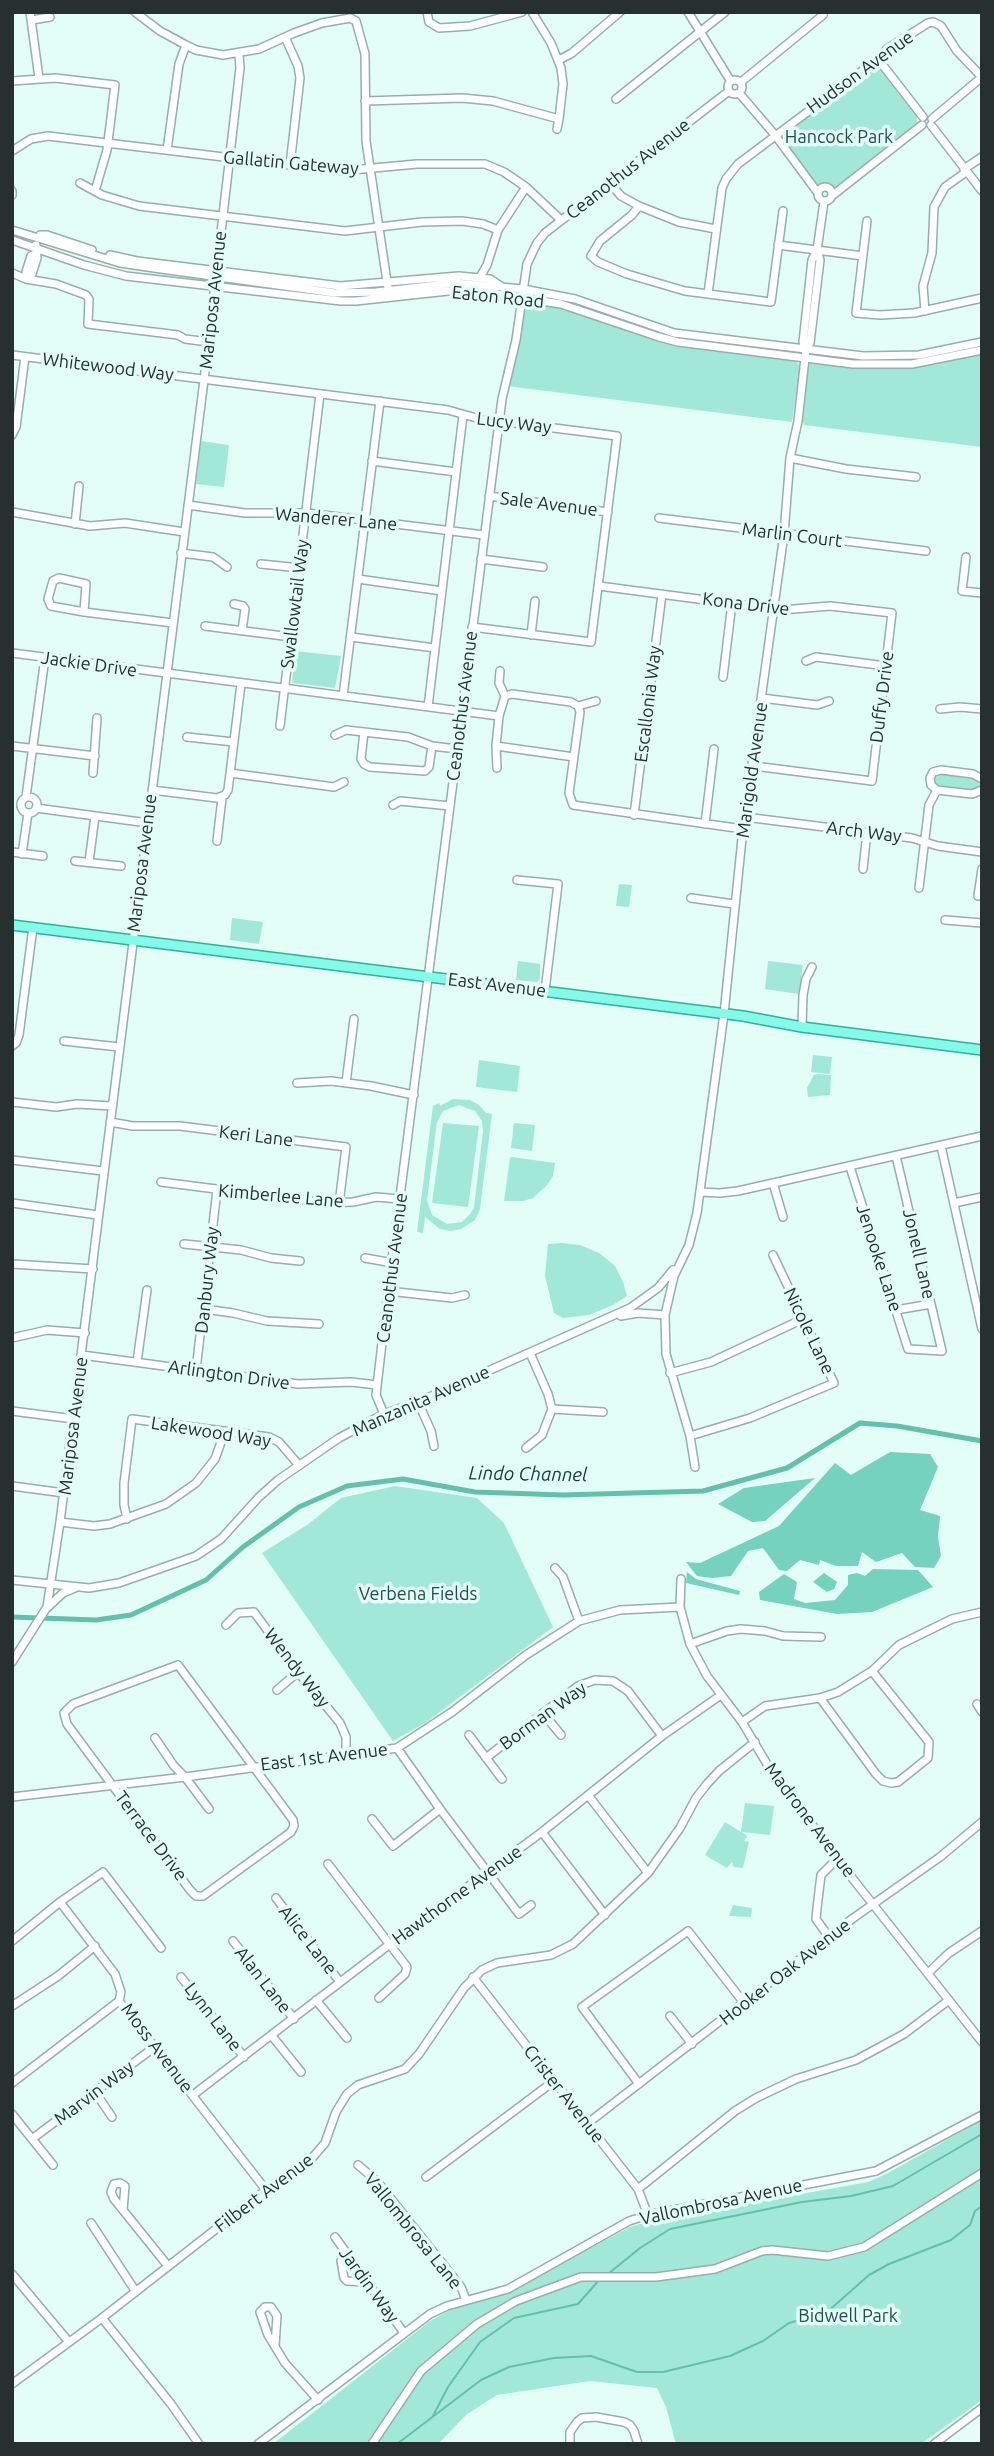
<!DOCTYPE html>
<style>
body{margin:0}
#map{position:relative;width:994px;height:2456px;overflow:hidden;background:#e3fdf7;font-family:Ubuntu,sans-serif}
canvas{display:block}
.frame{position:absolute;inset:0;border:14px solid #27302e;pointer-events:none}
</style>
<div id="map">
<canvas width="994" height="2456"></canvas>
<div class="frame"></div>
</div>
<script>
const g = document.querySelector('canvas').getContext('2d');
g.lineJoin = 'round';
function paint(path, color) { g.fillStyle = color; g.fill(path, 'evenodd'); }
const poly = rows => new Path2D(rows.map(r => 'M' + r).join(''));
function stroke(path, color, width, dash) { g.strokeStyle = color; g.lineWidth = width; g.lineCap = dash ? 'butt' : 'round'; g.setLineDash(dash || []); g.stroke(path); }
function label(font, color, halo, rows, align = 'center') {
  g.font = font + ' Ubuntu,sans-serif'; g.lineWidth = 7; g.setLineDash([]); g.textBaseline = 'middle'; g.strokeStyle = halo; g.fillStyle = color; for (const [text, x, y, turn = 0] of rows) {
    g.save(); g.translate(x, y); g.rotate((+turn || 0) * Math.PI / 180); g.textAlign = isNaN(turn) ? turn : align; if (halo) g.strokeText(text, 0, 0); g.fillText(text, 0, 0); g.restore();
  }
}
paint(poly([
 [872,65,879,67,917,116,917,125,834,188,816,186,783,144,783,134],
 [542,302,587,314,658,340,795,359,800,366,792,422,507,386,524,305],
 [982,352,982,447,804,425,801,416,807,365,812,360,867,367],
 [201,441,229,445,224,487,196,484],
 [295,651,341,656,335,688,292,683],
 [937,773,976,778,980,785,974,790,937,786,932,781],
 [619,884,632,885,629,907,616,906],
 [232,918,263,922,259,944,230,940],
 [518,961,540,964,540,979,537,982,516,980],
 [768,961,803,965,799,994,765,989],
 [813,1055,832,1057,830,1074,811,1072],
 [479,1060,520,1066,517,1092,476,1087],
 [818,1074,831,1075,830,1095,808,1097,807,1088,814,1075],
 [453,1099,470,1100,479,1105,486,1113,492,1114,480,1209,475,1220,461,1229,450,1231,440,1229,425,1217,423,1233,417,1232,433,1106,439,1103,440,1106],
 [459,1105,475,1111,482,1121,483,1131,474,1207,471,1213,462,1222,447,1224,432,1215,427,1200,437,1122,443,1111],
 [443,1123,479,1126,468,1207,432,1203],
 [514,1123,535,1125,532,1151,511,1148],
 [512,1157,555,1163,553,1176,547,1185,533,1198,523,1201,504,1201,510,1158],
 [562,1243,580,1245,599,1253,615,1266,623,1282,627,1296,613,1305,589,1315,563,1318,554,1313,545,1276,548,1244],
 [395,1486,477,1498,504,1523,553,1627,425,1723,393,1741,262,1553,307,1525,341,1498],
 [745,1803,774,1806,770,1835,742,1832,747,1836,744,1841,749,1842,743,1868,734,1867,732,1862,727,1868,705,1855,725,1822,741,1832],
 [733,1905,752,1908,751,1917,729,1916],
 [982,2120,982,2400,921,2444,676,2444,666,2407,657,2388,590,2381,497,2395,467,2414,438,2444,273,2444,430,2321,454,2308,501,2296,630,2227,651,2221,868,2182,888,2173]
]), '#a2e8d8');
paint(poly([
 [890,1452,930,1454,938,1467,920,1510,940,1516,938,1536,941,1556,934,1568,915,1567,902,1553,876,1562,862,1552,858,1566,836,1566,820,1560,819,1565,800,1560,787,1571,779,1570,763,1548,748,1551,731,1576,712,1578,697,1576,686,1562,700,1563,779,1526,835,1463,851,1475],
 [815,1478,765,1521,752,1522,718,1504,744,1488],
 [873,1569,918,1570,933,1587,872,1612,837,1614,760,1600,759,1592,784,1574,797,1582,794,1599,805,1603,835,1600,848,1585,848,1575,857,1573,865,1576],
 [687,1572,696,1579,740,1591,739,1595,686,1583],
 [824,1573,837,1582,834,1589,827,1592,813,1582]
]), '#74d2bf');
stroke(poly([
 [608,2274,640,2248,670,2229,802,2202,851,2196,893,2186,982,2134],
 [433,2416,448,2387,480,2342,514,2318,578,2304,600,2279],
 [397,2444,481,2380,509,2367,554,2358,591,2356,637,2372,663,2372,730,2356,763,2341,789,2323,826,2313,869,2275,889,2264,951,2240,970,2225,975,2211,982,2206]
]), '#62c0ad', 2);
stroke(poly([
 [12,1617,96,1620,131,1615,206,1580,243,1547,299,1507,347,1486,403,1479,475,1492,563,1495,703,1491,787,1468,860,1423,897,1426,982,1441]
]), '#62c0ad', 5);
const minor = poly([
 [30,12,39,78],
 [135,12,160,31,186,45,196,50,223,55,259,49,294,33,322,23,350,18,356,21,365,54,366,141,389,295],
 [427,12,429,22,439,28,470,26,522,12],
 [532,12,551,43,561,68,563,84,559,119],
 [688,12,730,80],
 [32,20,50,17],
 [285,37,298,66,300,78,290,165],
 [878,59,923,117],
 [559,60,572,53,620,12],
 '728 87a7 7 0 1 1 14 0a7 7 0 1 1-14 0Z',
 [12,81,55,78,115,85,107,150,95,191],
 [741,82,823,15],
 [739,93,775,135,818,193],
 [616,99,725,12],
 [365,101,462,98,493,101,559,119,557,129],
 [932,119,982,77],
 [931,125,982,191],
 [167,150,179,64,186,45],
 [12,151,31,139,48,136,341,171,417,164,485,164,504,172,526,187,561,220],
 [964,169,982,157],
 [80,183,102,195,139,206,345,231,422,222,462,221,483,224,498,230],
 [610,183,621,196,639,206,679,222,716,229],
 '818 194a7 7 0 1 1 14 0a7 7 0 1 1-14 0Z',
 [12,191,12,195],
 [833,195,922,125],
 [639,206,632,215,600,241,591,256,598,262,627,274,685,291,771,302,783,211],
 [867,221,856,313,880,315,914,313,982,298],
 [12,230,120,263,154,268,335,293,376,292,455,283,523,289,575,299,674,333,863,356,919,355,982,342],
 [40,235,47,235,92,250],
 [12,240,84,265,126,276,341,301,356,301,448,291,475,291,561,304,659,337,678,342,853,364,912,364,982,350],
 [778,245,863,256],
 [110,255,137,261,340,286,459,276,490,279,502,287],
 [12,273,26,279],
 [27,276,32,274,37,258,36,245],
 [27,276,26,279,56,284,86,295,89,299,88,324,178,335,185,339,209,342],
 [27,276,26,272,31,256,35,254],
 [480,277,487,265,498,230,526,187],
 [708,294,722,188,726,179,738,164,878,59,887,49,928,23,933,22,941,26,957,51,982,77],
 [925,311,923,286,932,253,934,207,945,187,966,172],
 [806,349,803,342,812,260,817,250,824,202],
 [12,355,448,410,487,421,499,421,617,436,591,642,472,627],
 [12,435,16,427,25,357],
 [790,458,846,469,916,477],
 [372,461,456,472],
 [489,496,608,512],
 [188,505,245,513,307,513,484,535],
 [12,512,90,526,125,523,184,532],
 [659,518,926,551],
 [75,524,79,486],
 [181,553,213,557,227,567],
 [966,557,962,591,982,593],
 [481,559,543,567],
 [261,564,300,568],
 [358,579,442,591],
 [599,586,782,610,830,606,892,613,872,781,754,766],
 [234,604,243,606,245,609,242,631],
 [84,612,51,606,48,599,53,581,59,578,86,584,84,612,173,623],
 [205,626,291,637],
 [531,635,535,601],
 [351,637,435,648],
 [12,653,499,716],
 [806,661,816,657,886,666],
 [500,671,499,683,505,696],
 [723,677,732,603],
 [343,696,380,401],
 [762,698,817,705,829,701],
 [578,706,596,701],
 [428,707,463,415],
 [940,709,960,707,982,709],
 [280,726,320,394],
 [364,732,361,759,364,764,370,767,425,771,429,767,432,746],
 [335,735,346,730,408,737,432,746,457,749],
 [187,737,234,742],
 [12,746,95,756],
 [496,746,574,757],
 [497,768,496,746,499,716,505,696,512,694,571,702,578,706,580,712,569,793,573,805,743,829],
 [93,773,97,718],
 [230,773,334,787,344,782],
 [982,779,973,774,941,770,933,772,930,778,931,785,937,790,972,794,982,790],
 [152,790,217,798,225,795,228,790,241,684],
 '21 805a8 8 0 1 1 16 0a8 8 0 1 1-16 0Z',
 [26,797,45,658],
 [393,805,400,801,450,806],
 [36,808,148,823],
 [634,815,662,594],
 [745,817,912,838,938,846,982,852],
 [705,824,714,749],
 [217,841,222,798],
 [12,852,43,856],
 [22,854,28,813],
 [75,861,121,866],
 [89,862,95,816],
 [863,869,867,832],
 [517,880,558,884,545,991],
 [919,888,929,805,937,790],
 [978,896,982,869],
 [691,898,734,904],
 [945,920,982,923],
 [802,1027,803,995,806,979,812,967],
 [64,1041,119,1047],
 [12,1046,16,1043,19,1035,33,927],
 [297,1083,331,1081,371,1086,414,1095],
 [346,1083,354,1019],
 [12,1102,56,1107,77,1104,112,1106],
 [110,1122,133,1126,180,1126,346,1147,339,1204],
 [941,1146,982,1329],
 [12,1160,103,1171],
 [850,1167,908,1349,942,1351,896,1156],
 [161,1182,326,1203,353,1202,376,1197,400,1199],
 [773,1183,783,1217],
 [700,1192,720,1193,738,1191,982,1136],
 [12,1203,98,1215],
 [954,1203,982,1197],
 [184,1244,241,1250,271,1258,300,1261],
 [365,1258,393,1263],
 [12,1264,93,1269],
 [388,1291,452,1298,465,1295],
 [204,1309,233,1313,267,1321,319,1324],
 [896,1310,931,1304],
 [621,1316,638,1313,665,1315],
 [12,1338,47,1330,85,1333],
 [82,1355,298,1384,351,1382,377,1385],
 [137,1362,147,1290],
 [196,1370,217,1190],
 [670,1373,711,1362,803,1319],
 [418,1402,431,1431,434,1446],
 [552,1409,603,1412],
 [12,1411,74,1419],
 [384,1414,376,1395,388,1291,502,399,516,340,527,264,537,243,545,233,729,91],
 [690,1436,750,1418,834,1383,773,1255],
 [526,1448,542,1435,552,1409,548,1394,530,1353],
 [695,1467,690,1436,666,1354,665,1315,674,1276,689,1245,697,1213,724,1014,743,829,784,534,790,458,798,421,806,349,810,343,820,260,817,250],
 [12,1486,64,1493],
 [127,1519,124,1505,124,1483,132,1419,269,1437,279,1442,298,1464],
 [60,1522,94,1526,110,1524,166,1504,196,1483,215,1459,225,1431],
 [555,1568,563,1577,579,1621],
 [681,1579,680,1607,690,1644,707,1676,742,1722,767,1764,845,1869,982,2042],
 [12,1580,89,1588,119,1583,196,1556,221,1539,259,1497,278,1480,339,1438,384,1414,418,1402,630,1308,658,1288,673,1270],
 [48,1607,63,1593,75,1588],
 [226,1625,238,1613,254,1612,298,1672,340,1723,346,1737,346,1755],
 [690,1644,727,1631,741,1629,765,1631,783,1636,821,1637],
 [12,1662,47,1607,60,1522,204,380,240,68,239,54],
 [178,1665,293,1820,294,1826,291,1832,203,1896,196,1896,190,1890,67,1724,64,1713,73,1704,178,1665],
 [277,1690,298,1672],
 [820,1698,876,1774,883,1781,891,1783,898,1782,928,1758,929,1742,872,1671],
 [977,1704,982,1712],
 [543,1713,561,1735],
 [742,1722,765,1706,820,1698,838,1692,872,1671,899,1645,952,1619,982,1612],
 [469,1735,502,1779],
 [155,1738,174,1766,185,1777,209,1809],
 [397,1748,440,1809,519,1914,531,1905],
 [486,1758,578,1686,595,1680,613,1681,628,1691,662,1736],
 [588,1795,648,1873],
 [12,1797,185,1777,397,1748,452,1712,526,1655,579,1621,620,1610,680,1607],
 [372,1819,393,1846,440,1809],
 [542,1832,605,1915],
 [328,1864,407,1967,405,1974,379,1998],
 [276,1898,340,1982],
 [60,1902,115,1974,121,1992,119,2001,266,2190],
 [829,1937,816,1919,817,1908,821,1875,838,1858],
 [12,1941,60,1902,103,1872,161,1948],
 [233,1941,294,2019],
 [928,1973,949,1953,982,1931],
 [181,1977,244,2057],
 [473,1977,638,2189,648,2215],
 [316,2000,347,2038],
 [12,2006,58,1976,95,1946],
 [670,2016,692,2044],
 [272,2036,301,2072],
 [12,2083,119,2001],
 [639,2084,582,2007,688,1931,744,2003],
 [95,2092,112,2117],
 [193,2095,390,1944,542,1832,662,1736,721,1695],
 [12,2114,53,2165],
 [588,2123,852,1919,940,1857,982,1822],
 [32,2139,156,2046],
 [358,2165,377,2181,461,2287,466,2300],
 [426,2177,554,2081],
 [638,2189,735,2111,756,2098,796,2079,856,2060,904,2034,949,2000],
 [123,2210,125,2186,120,2183,114,2184,111,2192,114,2199,168,2266],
 [91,2223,136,2292],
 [335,2237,404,2333],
 [345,2252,341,2261,344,2278,347,2281,366,2282],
 [12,2274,69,2342],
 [102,2318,171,2404,199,2444],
 [275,2346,277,2316,271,2307,265,2307,260,2312,268,2335,285,2363,318,2400],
 [12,2384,102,2318,266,2190,313,2157,325,2143,336,2112,347,2094,358,2085,405,2069,419,2054,464,1988,482,1970,497,1963,551,1955,573,1944,648,1873,680,1828,696,1798,707,1784,719,1771,755,1742],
 [258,2444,430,2314,447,2306,508,2289,629,2221,648,2215,876,2171,982,2115],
 [372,2444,421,2371,477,2324,516,2301,581,2277,656,2277,715,2269,762,2251,772,2250,828,2256,864,2247,982,2173],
 [570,2444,570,2432,577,2422,582,2418,596,2417,624,2422,630,2425,634,2431,638,2444],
 [934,2444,982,2408]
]);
const major = poly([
 [12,925,743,1016,802,1027,982,1050]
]);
stroke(minor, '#96afa8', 10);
stroke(major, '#2fb19c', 12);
stroke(minor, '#fff', 7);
stroke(major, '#85fae8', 9);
label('18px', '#27302e', '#e3fdf7', [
 ["Hudson Avenue",860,72,-36],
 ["Gallatin Gateway",291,163,5],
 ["Ceanothus Avenue",628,169,-38],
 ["Eaton Road",498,297,6],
 ["Mariposa Avenue",213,300,-84],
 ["Whitewood Way",108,367,7],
 ["Lucy Way",514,423,7],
 ["Sale Avenue",549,504,7],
 ["Wanderer Lane",336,519,5],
 ["Marlin Court",792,535,7],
 ["Swallowtail Way",295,604,-83],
 ["Kona Drive",746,604,7],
 ["Jackie Drive",89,664,8],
 ["Duffy Drive",882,697,-83],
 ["Escallonia Way",648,704,-83],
 ["Ceanothus Avenue",462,706,-83],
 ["Marigold Avenue",752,770,-82],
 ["Arch Way",864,832,7],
 ["Mariposa Avenue",142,863,-83],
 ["East Avenue",497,985,7],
 ["Keri Lane",256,1136,7],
 ["Kimberlee Lane",281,1196,5],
 ["Jonell Lane",919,1254,77],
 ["Jenooke Lane",879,1258,72],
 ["Ceanothus Avenue",392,1268,-83],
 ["Danbury Way",207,1280,-84],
 ["Nicole Lane",809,1331,64],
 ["Arlington Drive",229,1375,8],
 ["Manzanita Avenue",421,1401,-24],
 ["Mariposa Avenue",73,1426,-83],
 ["Lakewood Way",211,1432,9],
 ["Wendy Way",297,1668,52],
 ["Borman Way",543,1716,-36],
 ["East 1st Avenue",324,1757,-7],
 ["Madrone Avenue",810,1820,53],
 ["Terrace Drive",151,1836,53],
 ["Hawthorne Avenue",457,1895,-36],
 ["Alice Lane",308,1940,52],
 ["Hooker Oak Avenue",785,1972,-38],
 ["Alan Lane",263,1980,52],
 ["Lynn Lane",213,2017,52],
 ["Moss Avenue",157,2048,53],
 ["Marvin Way",94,2093,-37],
 ["Crister Avenue",564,2094,52],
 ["Filbert Avenue",264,2193,-37],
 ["Vallombrosa Avenue",721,2202,-12],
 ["Vallombrosa Lane",413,2231,51],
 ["Jardin Way",369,2285,54]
]);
label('18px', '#254f47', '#e3fdf7', [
 ["Hancock Park",839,137],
 ["Verbena Fields",418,1594],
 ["Bidwell Park",848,2316]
]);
label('italic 19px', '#154138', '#e3fdf7', [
 ["Lindo Channel",528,1474,1]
]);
</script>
